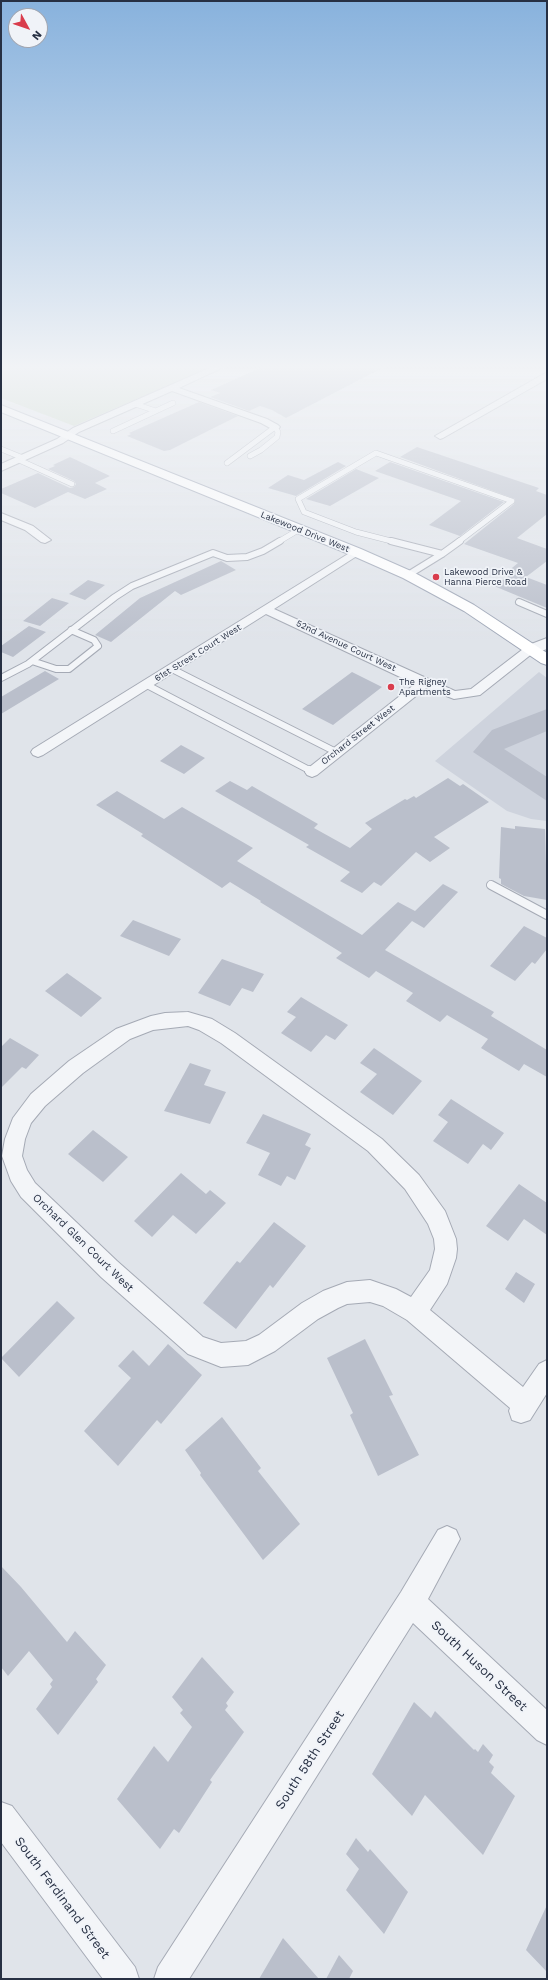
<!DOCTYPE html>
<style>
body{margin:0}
#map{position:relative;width:548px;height:1980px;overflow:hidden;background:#e0e4ea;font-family:"Work Sans",sans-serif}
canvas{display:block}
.frame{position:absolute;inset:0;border:2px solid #273043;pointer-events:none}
.north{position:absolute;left:8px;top:8px;width:40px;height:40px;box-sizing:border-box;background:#f0f3f8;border:1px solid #a0a5b0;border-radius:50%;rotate:130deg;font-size:11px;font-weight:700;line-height:16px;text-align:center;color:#273043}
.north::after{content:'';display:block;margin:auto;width:14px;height:18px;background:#d93c4c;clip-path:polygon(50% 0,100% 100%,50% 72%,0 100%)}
</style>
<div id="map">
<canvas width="548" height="1980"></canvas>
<div class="frame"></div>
<div class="north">N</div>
</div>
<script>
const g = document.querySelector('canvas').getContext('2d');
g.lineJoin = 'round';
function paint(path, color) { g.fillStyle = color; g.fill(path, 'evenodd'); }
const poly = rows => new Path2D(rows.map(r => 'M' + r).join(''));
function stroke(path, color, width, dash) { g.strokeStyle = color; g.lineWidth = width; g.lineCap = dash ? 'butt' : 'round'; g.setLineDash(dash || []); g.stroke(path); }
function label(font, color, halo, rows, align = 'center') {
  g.font = font + ' "Work Sans",sans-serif'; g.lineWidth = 3.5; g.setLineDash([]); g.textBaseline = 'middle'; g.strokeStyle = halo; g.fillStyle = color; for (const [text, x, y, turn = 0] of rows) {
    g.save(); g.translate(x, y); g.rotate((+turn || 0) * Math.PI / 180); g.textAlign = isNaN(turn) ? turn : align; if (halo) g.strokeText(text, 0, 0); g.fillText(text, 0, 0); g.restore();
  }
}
paint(poly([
 [539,672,547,678,547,821,531,819,507,811,435,761]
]), '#ced3dd');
paint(poly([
 [1,366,214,366,74,426,1,398]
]), '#c5d5c1');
paint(poly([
 [264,366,386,366,286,418,272,410,260,406,249,411,210,397,220,393,211,390],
 [199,402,238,416,170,450,164,451,127,436,131,434,129,433],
 [417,447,539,488,536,491,547,495,547,514,517,538,547,549,547,561,526,577,547,585,547,608,494,586,512,574,507,572,518,563,464,544,514,504,515,499,400,457],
 [70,457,110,476,95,483,107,489,85,499,68,492,35,508,1,493,1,489,38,473,70,488,74,487,76,484,74,481,48,469,55,466,53,465],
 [338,462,346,466,296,496,268,488,288,475,304,480],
 [390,462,504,502,460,536,429,525,461,501,375,471],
 [356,469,379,478,330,506,306,499],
 [221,561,236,570,181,595,175,591,111,642,95,635,140,598],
 [88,580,105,585,85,600,69,594],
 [52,598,69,603,40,626,23,621],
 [29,626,46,632,13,657,1,652,1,646],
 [45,671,59,679,1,714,1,697],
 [352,672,382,687,333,725,302,709],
 [547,709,547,731,504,749,547,777,547,801,473,752,492,730],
 [181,745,205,758,184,774,160,761],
 [448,778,460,786,463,784,489,802,434,837,450,848,430,862,416,852,381,886,374,882,362,893,340,881,350,872,306,847,309,845,215,791,230,781,247,790,252,786,318,824,314,828,350,848,372,829,365,823,405,799,407,800,414,796,416,798],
 [117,791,164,819,182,807,253,848,237,861,362,935,398,902,415,911,443,884,458,892,424,928,412,921,385,950,494,1012,491,1016,547,1050,547,1077,524,1064,519,1071,481,1048,488,1039,447,1015,440,1022,406,1001,413,993,376,971,369,978,336,958,342,953,260,902,261,901,230,882,222,888,141,836,143,834,96,805],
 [515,826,545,829,547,900,524,896,501,884,501,879,499,878,501,827,515,829],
 [133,920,181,939,169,956,120,936],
 [524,926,547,938,547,949,535,964,532,962,515,981,490,966],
 [222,959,264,974,253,992,242,988,230,1006,198,993],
 [67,973,102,998,81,1017,45,991],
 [301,997,348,1025,335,1040,326,1035,311,1052,281,1033,296,1017,287,1012],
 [10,1038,39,1055,26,1069,22,1067,1,1088,1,1047],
 [374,1048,422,1081,393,1115,360,1092,377,1074,360,1063],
 [190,1063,211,1070,204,1085,226,1092,210,1124,164,1111],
 [451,1099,504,1133,491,1150,483,1144,468,1164,433,1141,448,1122,438,1115],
 [263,1114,311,1134,305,1145,311,1148,295,1180,287,1176,281,1186,258,1175,270,1153,246,1143],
 [93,1130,128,1157,103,1182,68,1154],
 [181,1173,206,1194,210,1190,226,1203,196,1234,173,1215,152,1237,134,1221],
 [519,1184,547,1203,547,1235,524,1219,508,1241,486,1226],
 [274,1222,306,1246,273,1288,270,1285,236,1329,203,1303,237,1261,240,1263],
 [516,1272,535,1284,524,1303,505,1289],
 [57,1301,75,1318,19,1377,1,1358],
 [365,1339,393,1395,389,1396,419,1455,378,1476,350,1415,353,1413,327,1358],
 [168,1344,202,1375,161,1424,157,1420,118,1466,84,1431,131,1378,118,1366,133,1350,149,1366],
 [222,1417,261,1468,258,1471,300,1524,263,1560,200,1475,201,1473,185,1450],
 [1,1566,21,1587,67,1642,75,1631,106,1665,96,1679,98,1682,58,1735,36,1709,52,1687,50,1684,53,1680,29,1651,8,1676,1,1667],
 [202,1657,234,1692,226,1703,228,1706,225,1710,244,1732,210,1780,212,1782,179,1833,174,1829,160,1849,117,1799,154,1746,168,1762,192,1727,180,1713,183,1710,172,1697],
 [414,1702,431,1718,435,1711,474,1750,475,1749,478,1752,483,1744,493,1755,489,1762,494,1767,491,1773,515,1796,483,1855,425,1795,412,1816,372,1774],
 [356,1838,368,1852,370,1849,408,1892,384,1934,346,1890,359,1869,346,1854],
 [547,1905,547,1972,526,1950],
 [283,1938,319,1979,259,1979],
 [339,1955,353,1971,349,1979,326,1979]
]), '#babfcb');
const serviceFar2 = poly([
 [135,404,156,411],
 [113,431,173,403],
 [1,449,23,458],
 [19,460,72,484],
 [227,463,275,427,278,432,277,437,261,450,250,456],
 [278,542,300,529],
 [395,542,356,532,304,512,298,499,376,453,512,501,458,542]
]);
const serviceFar1 = poly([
 [391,541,442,554],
 [442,554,460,541],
 [408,575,442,554],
 [519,602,547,614],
 [32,661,56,669,69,669,98,646,94,640,71,630],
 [172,669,336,752],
 [1,678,28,664,115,597,132,586,213,553,227,558,247,557,263,551,280,541],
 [147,685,311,771]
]);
const service = poly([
 [309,770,312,772],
 [491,885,547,915]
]);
const minor = poly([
 [214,366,226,366,179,388,267,419,278,425,280,427,278,429,272,429,261,423,172,391,79,432,63,443,1,471,1,464,57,439,73,428,214,366],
 [547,372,547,379,443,438,440,439,435,436,547,372],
 [1,513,33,526,51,540,45,543,41,542,25,530,1,520,1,513],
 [356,549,362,552,360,554,274,609,455,691,471,689,527,646,537,646,538,649,480,695,454,699,426,688,317,775,312,777,307,775,305,772,307,769,415,684,266,614,43,755,38,757,33,755,31,752,33,749,356,549],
 [188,1012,212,1019,235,1033,382,1139,419,1175,445,1211,456,1239,457,1249,456,1258,447,1284,430,1310,523,1387,539,1364,547,1360,547,1393,530,1420,521,1423,512,1420,509,1411,510,1408,407,1320,383,1306,370,1302,347,1304,338,1308,318,1319,275,1351,248,1365,221,1367,188,1354,101,1277,21,1197,11,1181,2,1156,5,1139,13,1118,31,1094,69,1061,116,1029,151,1016,165,1013,188,1012],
 [188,1026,199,1030,221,1043,368,1151,405,1189,428,1224,434,1239,435,1249,430,1270,411,1297,396,1289,370,1280,347,1282,323,1291,302,1303,259,1335,246,1341,221,1343,203,1337,117,1261,35,1183,27,1170,22,1156,25,1139,31,1123,45,1106,83,1073,130,1039,153,1030,188,1026],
 [447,1526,456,1530,460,1539,428,1599,547,1710,547,1745,537,1740,413,1623,189,1979,154,1979,158,1967,401,1592,438,1530,447,1526],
 [1,1802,12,1806,135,1967,139,1979,103,1979,1,1842,1,1802]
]);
const tertiary = poly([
 [547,638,547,649,532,654,526,652,524,649,526,646,547,638]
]);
const primary = poly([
 [1,405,361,549,413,572,474,605,547,653,547,665,541,663,464,611,403,578,351,555,1,412,1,405]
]);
stroke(serviceFar2, '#a5aab5', 6);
stroke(serviceFar1, '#a5aab5', 8);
stroke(service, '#a5aab5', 10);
stroke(minor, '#a5aab5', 2);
stroke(tertiary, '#a5aab5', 2);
stroke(primary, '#9fa7b7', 2);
stroke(serviceFar2, '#f3f5f8', 5);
stroke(serviceFar1, '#f3f5f8', 6);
stroke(service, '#f3f5f8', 8);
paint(minor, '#f3f5f8');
paint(tertiary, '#f3f5f8');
paint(primary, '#fff');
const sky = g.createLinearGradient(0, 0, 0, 644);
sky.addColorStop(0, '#88b2dd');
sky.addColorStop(0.57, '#f1f3f6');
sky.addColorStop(1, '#f1f3f600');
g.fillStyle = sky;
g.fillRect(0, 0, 548, 644);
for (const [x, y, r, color] of [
 [436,577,4,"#d93c4c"],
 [391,687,4,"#d93c4c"]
]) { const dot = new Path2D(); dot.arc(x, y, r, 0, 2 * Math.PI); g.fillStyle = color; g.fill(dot); stroke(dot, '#f0f3f8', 1.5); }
label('9px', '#273043', '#f0f3f8', [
 ["Lakewood Drive West",305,532,22],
 ["52nd Avenue Court West",346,646,25],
 ["61st Street Court West",198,653,-32],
 ["Orchard Street West",358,735,-38]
]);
label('9px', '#273043', '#f0f3f8', [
 ["Lakewood Drive &",444,572],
 ["Hanna Pierce Road",444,582],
 ["The Rigney",399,682],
 ["Apartments",399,692]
], 'left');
label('11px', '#273043', '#f0f3f8', [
 ["Orchard Glen Court West",83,1243,44]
]);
label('13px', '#273043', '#f0f3f8', [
 ["South Huson Street",479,1666,43],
 ["South 58th Street",310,1760,-57],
 ["South Ferdinand Street",62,1898,53]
]);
</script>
